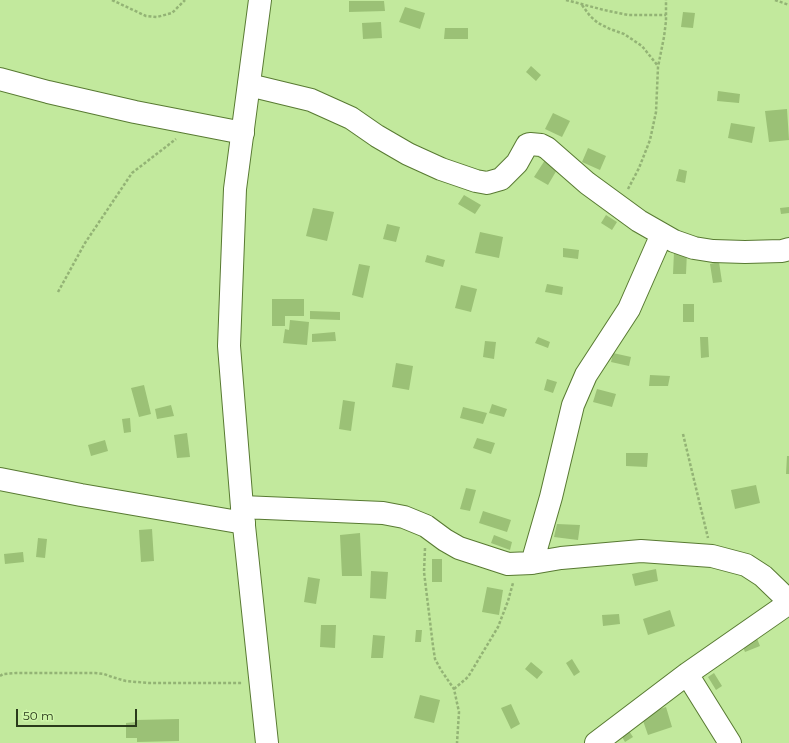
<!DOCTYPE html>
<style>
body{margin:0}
#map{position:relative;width:789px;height:743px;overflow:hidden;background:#c2e99d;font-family:Montserrat,sans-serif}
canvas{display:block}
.scale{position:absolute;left:16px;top:709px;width:121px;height:18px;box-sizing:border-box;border:2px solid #2a3a1b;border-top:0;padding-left:5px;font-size:12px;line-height:14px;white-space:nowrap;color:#2a3a1b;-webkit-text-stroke:3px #cff6aa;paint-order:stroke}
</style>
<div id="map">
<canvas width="789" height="743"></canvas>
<div class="scale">50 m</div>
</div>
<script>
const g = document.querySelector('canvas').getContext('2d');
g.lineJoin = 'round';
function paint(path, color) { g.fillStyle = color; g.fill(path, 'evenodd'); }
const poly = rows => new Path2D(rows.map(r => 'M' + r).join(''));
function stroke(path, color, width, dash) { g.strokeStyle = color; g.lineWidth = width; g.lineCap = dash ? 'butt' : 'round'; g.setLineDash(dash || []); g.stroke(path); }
paint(poly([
 [349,1,384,1,385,11,349,12],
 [405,7,425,13,420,29,399,22],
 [683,12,695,13,693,28,681,27],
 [381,22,382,38,363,39,362,23],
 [445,28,468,28,468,39,444,39],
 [531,66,541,75,536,81,526,72],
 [718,91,740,94,739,103,717,101],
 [787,109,789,140,769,142,765,111],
 [553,113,570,121,562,137,545,129],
 [731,123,755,127,752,143,728,138],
 [588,148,606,156,600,170,582,162],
 [545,160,558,168,548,185,534,177],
 [679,169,687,171,685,183,676,181],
 [464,195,481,205,475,214,458,204],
 [789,207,789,213,781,214,780,208],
 [313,208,334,212,327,241,306,236],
 [606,215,617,222,612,230,601,223],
 [387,224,400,227,396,242,383,239],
 [480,232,503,237,499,258,475,253],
 [563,248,579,250,578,259,563,257],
 [674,252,687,252,686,274,673,274],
 [427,255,445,260,443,267,425,262],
 [719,262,722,282,713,283,710,264],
 [359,264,370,266,363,298,352,295],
 [547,284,563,287,562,295,545,292],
 [461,285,477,289,471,312,455,308],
 [272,299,304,299,304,316,285,316,285,326,272,326],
 [683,304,694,304,694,322,683,322],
 [310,311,340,312,340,320,310,319],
 [290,320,309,322,307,345,283,343,285,329,289,330],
 [335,332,336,341,312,342,312,334],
 [538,337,550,342,548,348,535,343],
 [700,337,708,337,709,357,701,358],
 [485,341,496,342,494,359,483,357],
 [613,353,631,357,629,366,611,362],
 [396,363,413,366,409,390,392,387],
 [650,375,670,376,668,386,649,386],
 [547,379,557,382,553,393,544,390],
 [144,385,151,414,139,417,131,388],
 [597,389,616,394,612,407,593,402],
 [343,400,355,402,351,431,339,429],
 [492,404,507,409,504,417,489,413],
 [171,405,174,416,157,419,155,409],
 [463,407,487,413,483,424,460,418],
 [130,418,131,432,124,433,122,419],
 [187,433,190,457,177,458,174,435],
 [477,438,495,443,491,454,473,448],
 [105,440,108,451,91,456,88,445],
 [626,453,648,453,647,467,626,466],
 [787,456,789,456,789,474,786,474],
 [756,485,760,503,735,509,731,490],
 [466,488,476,490,470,511,460,509],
 [483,511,511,520,507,532,479,523],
 [557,524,580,525,578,540,554,537],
 [152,529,154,561,141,562,139,530],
 [360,533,362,576,342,576,340,535],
 [494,535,512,542,510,550,491,543],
 [38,538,47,539,45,558,36,557],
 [23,552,24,562,5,564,4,554],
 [432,559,442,559,442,582,432,582],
 [656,569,658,581,635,586,632,574],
 [371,571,388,572,386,599,370,598],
 [308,577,320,579,316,604,304,602],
 [487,587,503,590,499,615,482,612],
 [670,610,675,626,648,635,643,619],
 [619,614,620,624,603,626,602,615],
 [321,625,336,625,335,648,320,647],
 [416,630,422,630,421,642,415,642],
 [373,635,385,636,383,658,371,658],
 [756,636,760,646,745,652,741,642],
 [572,659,580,672,574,676,566,663],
 [531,662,543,672,537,679,525,669],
 [714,673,722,686,716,690,708,677],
 [420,695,440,700,434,723,414,718],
 [511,704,520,724,511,729,501,708],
 [666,707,672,727,648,735,641,715],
 [179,719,179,741,137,742,137,738,126,738,126,723,136,722,136,720],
 [629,731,633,737,625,742,621,735]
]), '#9bc176');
const minor = poly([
 [0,79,48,92,135,112,243,133],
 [249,85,311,100,351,118,377,136,408,154,441,169,476,181,487,183,501,179,517,163,527,145,530,144,541,145,547,148,587,183,639,221,674,241,694,248,713,251,745,252,782,251,789,249],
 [0,479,81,495,244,523],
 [242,507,383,513,404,517,426,526,445,540,459,548,508,564,532,563,561,558,641,551,712,556,746,565,763,576,789,601],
 [532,563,551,497,573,405,586,375,629,309,662,234],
 [687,674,730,743],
 [596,743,687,674,789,603]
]);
const major = poly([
 [260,0,235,189,229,346,242,507,267,743]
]);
stroke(minor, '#587a32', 24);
stroke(major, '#587a32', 24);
stroke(poly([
 [112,0,146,16,157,17,172,13,185,0],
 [566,0,604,10,628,15,666,15],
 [775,0,789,5],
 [582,5,590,16,598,23,610,29,624,34,642,46,658,66],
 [628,189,639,168,650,140,656,112,658,67,664,37,666,21,666,0],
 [58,292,85,243,132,173,176,139],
 [683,434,708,538],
 [425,548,424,572,433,646,435,659,441,670,454,689,459,712,457,743],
 [0,676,3,674,16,673,95,673,104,674,112,677,126,681,148,683,242,683],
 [454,689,468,677,498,627,508,601,513,583]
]), '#93b375', 2.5, [3, 2]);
stroke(minor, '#fff', 22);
stroke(major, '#fff', 22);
</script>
